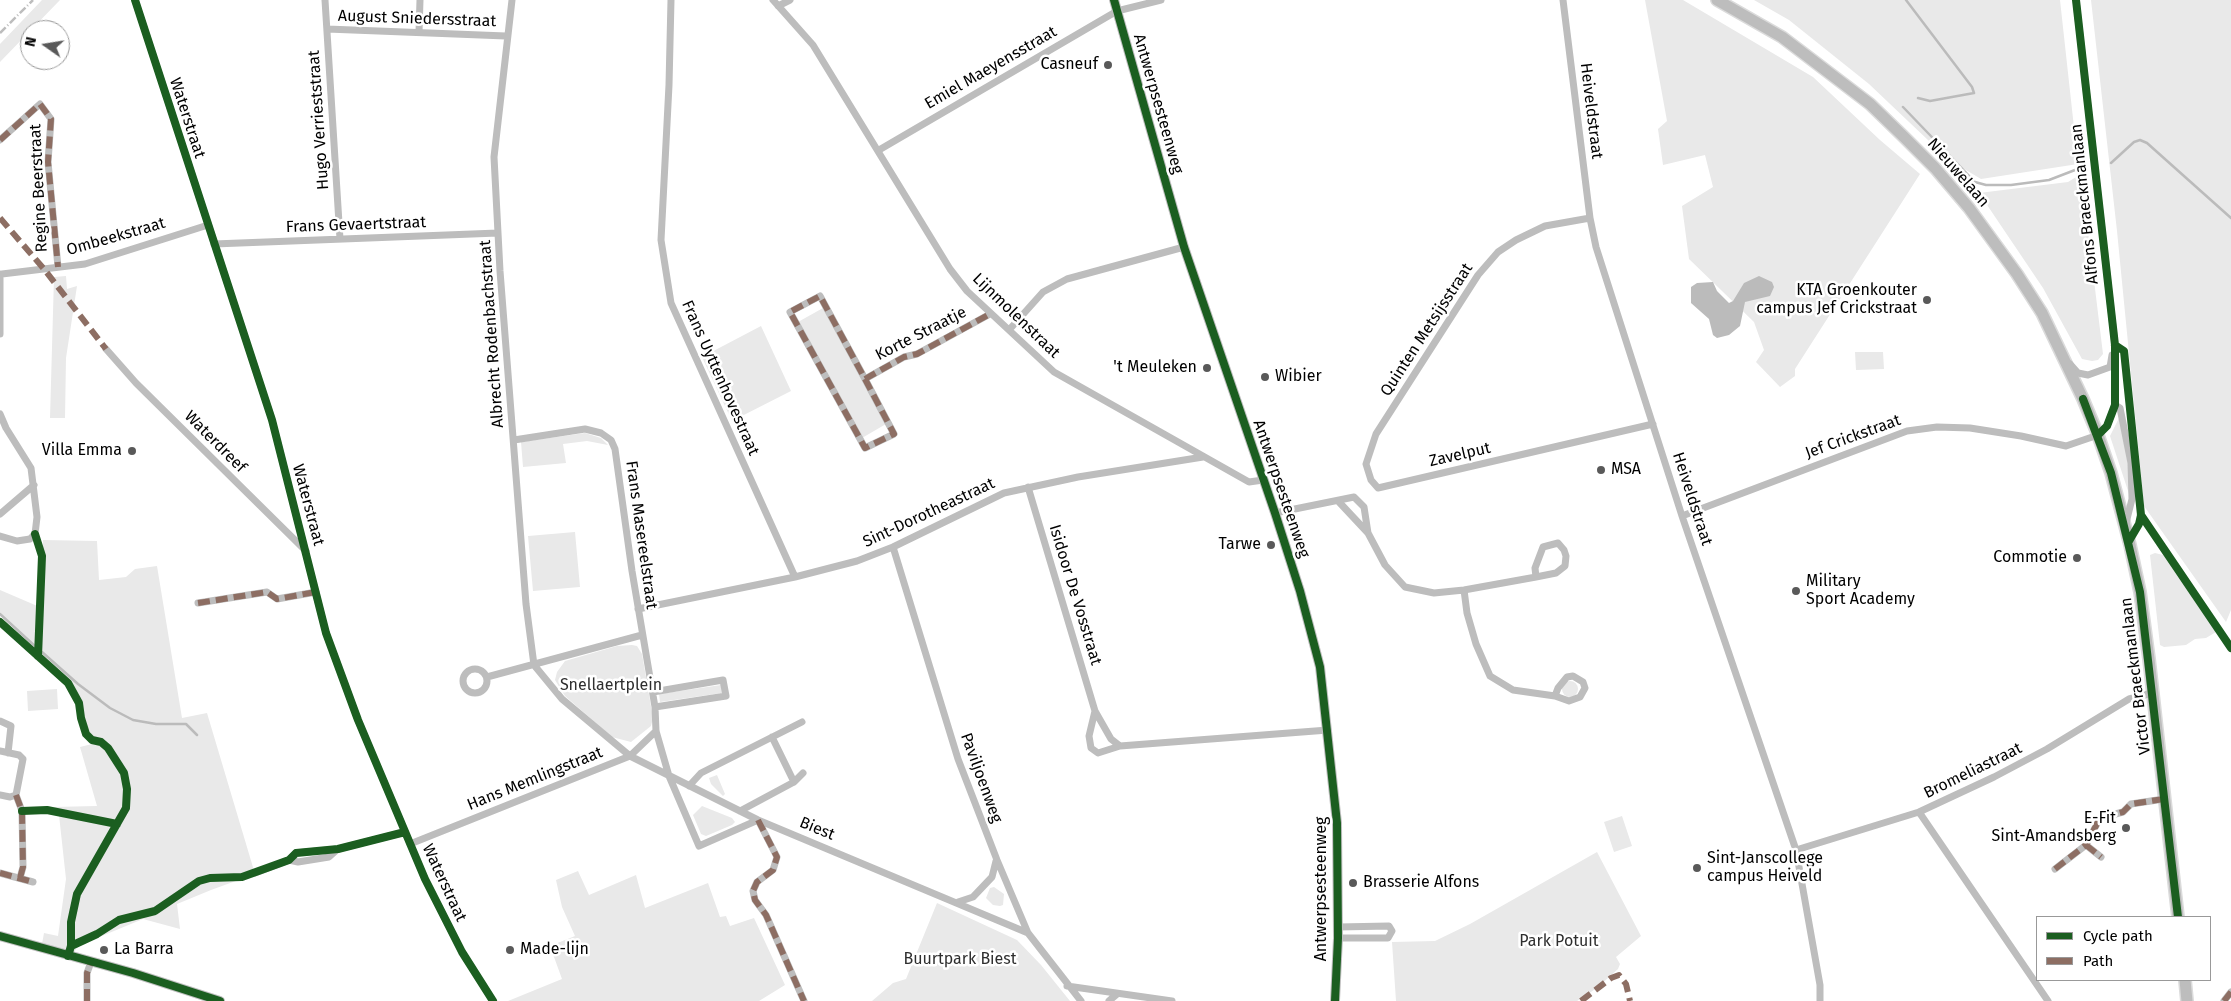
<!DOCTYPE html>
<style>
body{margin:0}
#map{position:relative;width:2231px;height:1001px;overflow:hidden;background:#fff;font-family:"Fira Sans",sans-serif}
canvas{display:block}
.legend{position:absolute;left:2036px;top:916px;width:175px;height:65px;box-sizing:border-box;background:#fff;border:1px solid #999;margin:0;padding:6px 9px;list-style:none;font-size:15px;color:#000}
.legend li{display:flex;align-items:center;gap:10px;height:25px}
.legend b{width:25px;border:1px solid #999}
.north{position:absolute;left:20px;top:20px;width:50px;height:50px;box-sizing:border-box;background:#fff;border:1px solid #999;border-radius:50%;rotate:283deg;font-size:14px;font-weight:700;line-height:20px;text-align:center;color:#000}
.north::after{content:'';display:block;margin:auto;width:18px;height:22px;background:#595959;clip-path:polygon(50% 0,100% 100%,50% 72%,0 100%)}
</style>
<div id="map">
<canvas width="2231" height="1001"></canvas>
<ul class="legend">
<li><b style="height:6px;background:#1b5e20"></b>Cycle path</li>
<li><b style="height:6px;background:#8d6e63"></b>Path</li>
</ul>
<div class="north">N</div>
</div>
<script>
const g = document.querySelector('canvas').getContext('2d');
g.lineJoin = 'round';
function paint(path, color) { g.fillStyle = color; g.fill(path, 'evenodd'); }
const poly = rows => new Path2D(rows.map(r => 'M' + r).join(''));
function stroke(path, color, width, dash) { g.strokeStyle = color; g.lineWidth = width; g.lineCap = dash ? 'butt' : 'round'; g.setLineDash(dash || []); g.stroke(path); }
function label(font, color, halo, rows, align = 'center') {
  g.font = font + ' "Fira Sans",sans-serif'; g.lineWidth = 5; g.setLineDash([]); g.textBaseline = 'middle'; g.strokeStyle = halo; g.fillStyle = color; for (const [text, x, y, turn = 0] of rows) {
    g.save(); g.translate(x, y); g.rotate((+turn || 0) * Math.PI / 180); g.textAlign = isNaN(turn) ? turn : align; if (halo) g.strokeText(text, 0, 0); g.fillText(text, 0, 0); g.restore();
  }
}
paint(poly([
 [42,0,60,0,0,62,0,44],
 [1645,0,1683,0,1813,77,1880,140,1920,174,1795,369,1795,376,1780,387,1756,362,1764,350,1754,322,1689,259,1682,206,1713,187,1705,155,1663,165,1658,129,1667,121],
 [1754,0,2060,0,2078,164,1981,179,1949,160,1869,84,1789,20],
 [2091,0,2231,0,2231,610,2226,622,2144,506,2117,231],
 [2081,174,2103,354,2098,360,2092,361,2082,359,2043,288,1979,193,2068,182],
 [66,276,67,289,77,286,66,358,65,418,50,418,54,277],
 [823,308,886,424,862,438,798,322],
 [761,326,791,391,732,421,702,357],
 [1855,352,1883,352,1884,369,1856,370],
 [2119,418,2128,463,2130,497,2110,436],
 [585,433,601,438,608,445,587,441,563,444,566,463,523,467,521,442],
 [575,532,580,587,533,591,528,536],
 [43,540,97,541,99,580,126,577,135,569,157,566,182,718,207,713,255,874,211,890,177,904,180,929,143,919,97,938,77,948,74,952,42,944,44,933,58,936,66,879,59,815,53,807,97,806,80,747,92,744,85,727,81,699,74,689,48,659,0,615,0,590,42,608],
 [2155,553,2163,555,2216,632,2206,638,2195,639,2186,645,2164,647,2160,645,2150,555],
 [632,645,637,646,642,654,653,718,651,726,631,742,612,737,565,696,555,680,557,672,565,661,617,646],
 '1562 689a8 8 0 1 1 16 0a8 8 0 1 1-16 0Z',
 [721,685,722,693,660,702,659,694],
 [57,689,58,709,28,711,27,691],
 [717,775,725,794,723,796,711,784,709,778],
 [702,806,732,818,735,822,732,825,706,836,701,834,693,815],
 [1622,816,1632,846,1614,852,1604,822],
 [1597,852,1641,936,1616,957,1620,964,1618,969,1597,988,1577,1001,1396,1001,1392,942,1435,941,1470,924],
 [578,871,589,895,636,875,645,908,708,883,720,917,726,916,730,926,754,918,785,985,759,1001,508,1001,562,979,550,946,575,936,562,907,556,880],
 [994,887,1004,894,1003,905,1000,906,993,905,986,898,990,888],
 [937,903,1017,940,1041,965,1070,1001,872,1001,893,983,906,979]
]), '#e9e9e9');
paint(poly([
 [1759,276,1772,282,1774,287,1770,296,1745,302,1740,326,1729,335,1717,338,1713,335,1709,319,1691,303,1691,287,1697,283,1713,282,1717,291,1729,303,1733,301,1744,283]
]), '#bbb');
stroke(poly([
 [1906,0,1972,87,1974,93,1930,101,1918,98],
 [1903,107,1975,182,1986,185,2011,185,2049,180,2075,170],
 [2111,163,2134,142,2140,140,2147,143,2231,218],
 [0,614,37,648],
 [42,652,78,684,110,708,133,720,156,724,186,724,197,735]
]), '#bbb', 2.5);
const primary = poly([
 [1717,0,1782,37,1870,104,1904,137,1935,168,1969,208,2017,274,2042,313,2083,399,2098,435,2111,473,2130,545,2140,592,2149,659,2178,917],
 [2185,980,2187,1001]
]);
stroke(primary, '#dbdbdb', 14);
stroke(poly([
 [135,0,272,420,326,633,358,720,425,879,462,952,493,1001],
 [325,0,340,239],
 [512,0,494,157,500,271,526,604,534,665],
 [671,0,669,85,661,240,671,303,795,577],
 [773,0,813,45,950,269,967,291,1054,372,1249,482,1263,480],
 [1563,0,1590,218,1596,247,1682,516,1796,850,1820,985,1820,1001],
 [778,6,790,0],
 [327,29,506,36],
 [419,32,420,0],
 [0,140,40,104,51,119,48,162,58,267],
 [879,150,1117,11,1161,0],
 [1590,218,1545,226,1516,240,1498,252,1478,275,1376,434,1366,464,1371,480,1378,488,1653,424],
 [214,244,498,233],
 [0,274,0,334],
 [2,274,85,264,208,225],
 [1009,330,1043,292,1067,279,1184,247],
 [106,349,136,383,306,551],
 [2070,364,2078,373,2088,375,2110,367,2112,355],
 [865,379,894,434,865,448,790,312,820,296,865,379,904,357,917,354,990,314],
 [2115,405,2120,408,2131,463,2132,499,2126,523],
 [0,414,6,428,31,468,37,517,35,534,30,539,17,541,0,536],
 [514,440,585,429,601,433,611,440,615,449,632,571,655,707,656,731,669,776,699,846,758,820,777,857,773,870,757,882,753,891,755,900,766,915,804,1001],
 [1028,487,1095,711,1111,739,1120,746,1328,730],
 [1339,502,1368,533,1385,565,1405,587,1434,593,1464,590,1536,577,1556,573,1565,566,1566,556,1564,550,1558,543,1543,547,1535,568,1536,577],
 [1275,513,1354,497,1364,507,1368,533],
 [0,514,34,485],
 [1682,516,1907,431,1937,427,1970,428,2021,436,2066,446,2098,435,2107,426,2115,405,2115,345,2076,0],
 [893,547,958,759,997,860,1028,933,1081,1001],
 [1464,590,1467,613,1476,644,1490,676,1513,690,1555,696,1569,701,1580,697,1585,688,1583,682,1573,676,1567,677,1558,688,1555,696],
 [198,603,267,592,277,599,316,592],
 [638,609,795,577,857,561,893,547,1004,493,1078,477,1203,457],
 [534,665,562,699,630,756,758,820,1028,933],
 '463 681a12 12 0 1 1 24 0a12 12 0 1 1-24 0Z',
 [487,677,642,635],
 [653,692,723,680,726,696,655,707],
 [1095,711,1089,736,1091,748,1098,753,1120,746],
 [0,721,11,726,8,753],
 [772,737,794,782],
 [0,751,19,755,23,759,16,795,10,797,0,795],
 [689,786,701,773,802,722],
 [16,795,22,811,23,867,20,878],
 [740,811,794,782,803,773],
 [1919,812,2048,1001],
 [410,844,630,756,656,731],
 [2086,845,2101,857],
 [1796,850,1919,812,1994,777,2047,749,2129,699,2152,693],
 [289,860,298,862,329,857,338,849],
 [2055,869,2086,845,2100,818,2123,812,2131,804,2164,799],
 [0,873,33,882],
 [255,873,289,860,296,853,338,849,405,832],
 [958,902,973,897,992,877,996,861],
 [1338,927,1389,926,1392,931,1388,938,1338,938],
 [1067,986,1172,1001],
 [87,1001,87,973,91,962],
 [1109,1001,1117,994],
 [2224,1001,2231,992]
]), '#bdbdbd', 7);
stroke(poly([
 [1114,0,1184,247,1275,513,1300,591,1320,667,1337,823,1338,938,1335,1001],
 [0,936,133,973,220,1001]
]), '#c0c0c0', 10);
stroke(primary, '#bdbdbd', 11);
stroke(poly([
 [0,33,33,0]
]), '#bdbdbd', 2.5, [8, 2.5, 1, 2.5]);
stroke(poly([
 [0,140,40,104,51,119,48,162,58,267],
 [0,218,44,269,106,349],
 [865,379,894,434,865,448,790,312,820,296,865,379,904,357,917,354,990,314],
 [198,603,267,592,277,599,316,592],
 [16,795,22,811,23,867,20,878],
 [758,820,777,857,773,870,757,882,753,891,755,900,766,915,804,1001],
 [2086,845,2101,857],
 [2055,869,2086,845,2100,818,2123,812,2131,804,2164,799],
 [0,873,33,882],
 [87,1001,87,973,91,962],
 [1581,1001,1611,978,1619,975,1626,984,1630,1001],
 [2224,1001,2231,992]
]), '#8d6e63', 6, [12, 6]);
stroke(poly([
 [135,0,272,420,326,633,358,720,425,879,462,952,493,1001],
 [1114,0,1184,247,1275,513,1300,591,1320,667,1337,823,1338,938,1335,1001],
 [2076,0,2115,345,2115,405,2107,426,2098,435],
 [2115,345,2124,351,2141,515,2139,524,2129,541],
 [2083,399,2111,473,2140,592,2178,917],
 [2141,515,2231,648],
 [35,534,42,556,38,656],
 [0,622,68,683,79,703,81,718,86,734,92,740,101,742,108,748,124,773,127,789,126,808,77,894,71,922,71,946,68,956],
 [22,811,47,810,117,824],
 [0,936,133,973,220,1001],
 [71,946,97,934,119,920,155,911,199,881,210,878,242,877,289,860,296,853,338,849,405,832]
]), '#1b5e20', 8);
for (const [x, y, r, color] of [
 [1108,65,5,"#595959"],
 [1927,300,5,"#595959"],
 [1207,368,5,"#595959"],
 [1265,377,5,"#595959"],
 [132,451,5,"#595959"],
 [1601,470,5,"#595959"],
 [1271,545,5,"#595959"],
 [2077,558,5,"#595959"],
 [1796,591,5,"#595959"],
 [2126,828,5,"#595959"],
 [1697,868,5,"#595959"],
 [1353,883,5,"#595959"],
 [104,950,5,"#595959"],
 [510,950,5,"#595959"]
]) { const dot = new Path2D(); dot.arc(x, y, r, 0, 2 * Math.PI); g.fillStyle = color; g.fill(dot); stroke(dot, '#fff', 2); }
label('16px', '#000', '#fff', [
 ["August Sniedersstraat",417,19,2],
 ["Emiel Maeyensstraat",991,68,-30],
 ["Antwerpsesteenweg",1158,104,74],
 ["Heiveldstraat",1591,111,83],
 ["Waterstraat",187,118,72],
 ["Hugo Verrieststraat",319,120,-94],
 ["Nieuwelaan",1958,173,49],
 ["Regine Beerstraat",39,188,-93],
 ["Alfons Braeckmanlaan",2085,204,-96],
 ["Frans Gevaertstraat",356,225,-2],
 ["Ombeekstraat",116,237,-16],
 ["Lijnmolenstraat",1016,316,44],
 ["Quinten Metsijsstraat",1427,330,-57],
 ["Albrecht Rodenbachstraat",492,334,-94],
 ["Korte Straatje",921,334,-27],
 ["Frans Uyttenhovestraat",720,378,66],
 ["Jef Crickstraat",1853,437,-20],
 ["Waterdreef",215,442,45],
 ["Zavelput",1460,455,-13],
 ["Antwerpsesteenweg",1281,489,71],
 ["Heiveldstraat",1692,499,72],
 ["Waterstraat",308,505,75],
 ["Sint-Dorotheastraat",929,513,-25],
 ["Frans Masereelstraat",641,535,82],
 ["Isidoor De Vosstraat",1075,595,73],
 ["Victor Braeckmanlaan",2136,676,-97],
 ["Bromeliastraat",1973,771,-26],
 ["Paviljoenweg",981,778,70],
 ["Hans Memlingstraat",535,779,-22],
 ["Biest",817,829,22],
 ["Waterstraat",444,883,65],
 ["Antwerpsesteenweg",1322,889,-90]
]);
label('16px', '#000', '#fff', [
 ["Casneuf",1098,65],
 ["KTA Groenkouter",1917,291],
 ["campus Jef Crickstraat",1917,309],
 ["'t Meuleken",1197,368],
 ["Wibier",1275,377,"left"],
 ["Villa Emma",122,451],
 ["MSA",1611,470,"left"],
 ["Tarwe",1261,545],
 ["Commotie",2067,558],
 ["Military",1806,582,"left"],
 ["Sport Academy",1806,600,"left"],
 ["E-Fit",2116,819],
 ["Sint-Amandsberg",2116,837],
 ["Sint-Janscollege",1707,859,"left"],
 ["campus Heiveld",1707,877,"left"],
 ["Brasserie Alfons",1363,883,"left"],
 ["La Barra",114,950,"left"],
 ["Made-lijn",520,950,"left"]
], 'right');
label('16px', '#2e2e2e', '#fff', [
 ["Snellaertplein",611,686],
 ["Park Potuit",1559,942],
 ["Buurtpark Biest",960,960]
]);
</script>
